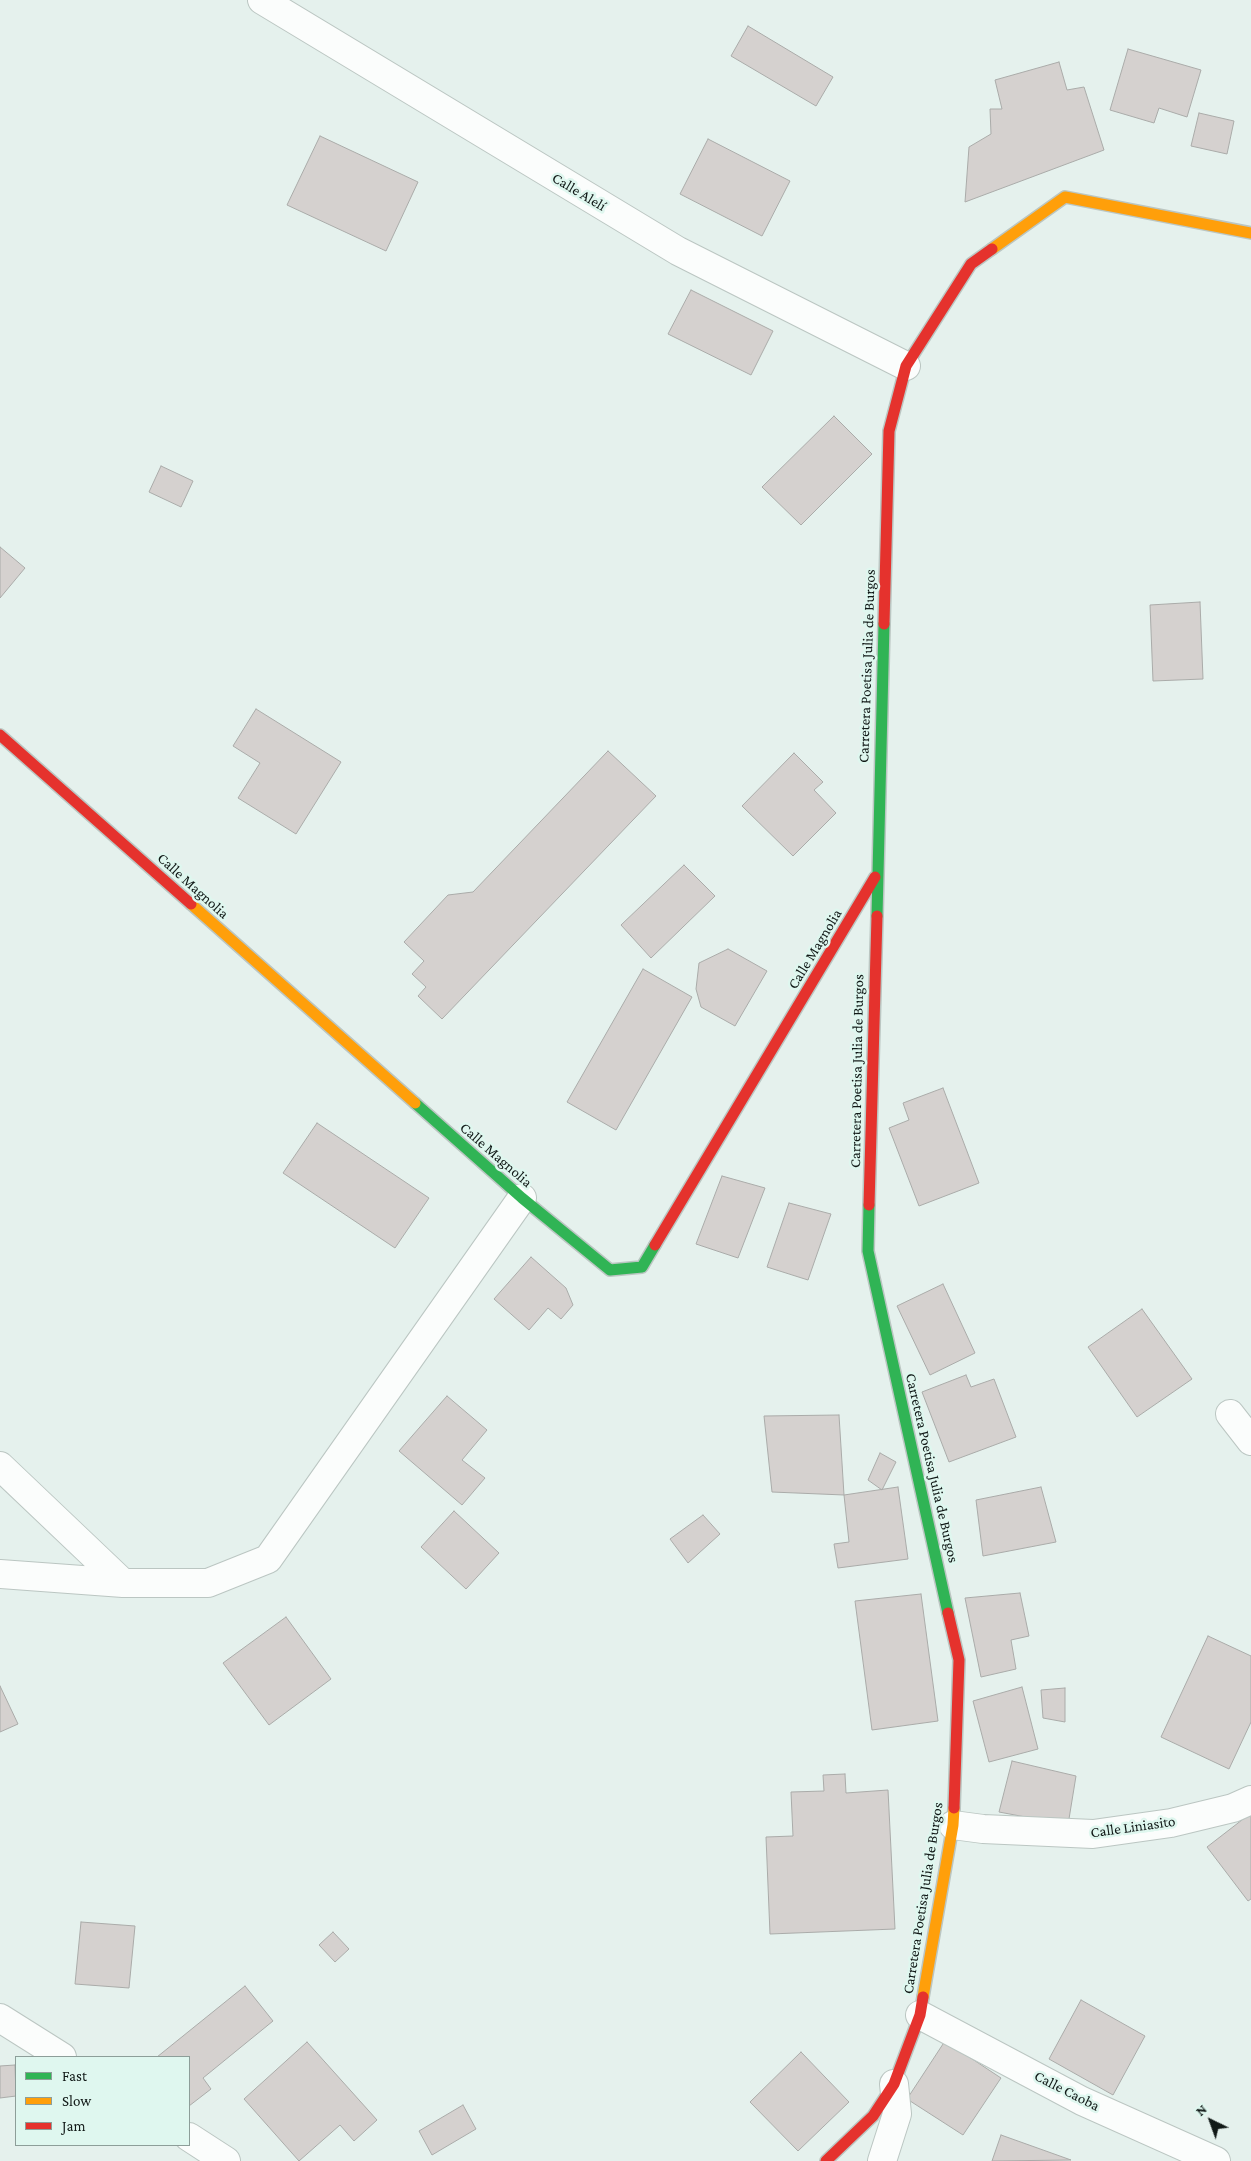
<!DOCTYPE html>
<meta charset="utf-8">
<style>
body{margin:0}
#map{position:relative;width:1251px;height:2161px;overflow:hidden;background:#e5f1ed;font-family:"Crimson Pro",serif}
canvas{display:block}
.legend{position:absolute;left:15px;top:2056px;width:175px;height:90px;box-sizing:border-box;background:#dff7ef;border:1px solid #8d9e99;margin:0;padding:6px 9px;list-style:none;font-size:15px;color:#111917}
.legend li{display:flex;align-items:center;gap:10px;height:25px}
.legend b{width:25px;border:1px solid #8d9e99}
.north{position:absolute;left:1186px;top:2096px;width:50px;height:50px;-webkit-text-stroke:4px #dff7ef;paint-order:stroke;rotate:318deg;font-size:14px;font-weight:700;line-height:20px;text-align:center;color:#111917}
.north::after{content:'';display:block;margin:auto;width:18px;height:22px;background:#111917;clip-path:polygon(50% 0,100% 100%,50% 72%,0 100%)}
</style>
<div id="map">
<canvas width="1251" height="2161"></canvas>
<ul class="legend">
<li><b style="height:6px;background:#30b455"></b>Fast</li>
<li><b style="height:6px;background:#ff9f0a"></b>Slow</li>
<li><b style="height:6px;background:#e5322d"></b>Jam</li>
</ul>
<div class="north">N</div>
</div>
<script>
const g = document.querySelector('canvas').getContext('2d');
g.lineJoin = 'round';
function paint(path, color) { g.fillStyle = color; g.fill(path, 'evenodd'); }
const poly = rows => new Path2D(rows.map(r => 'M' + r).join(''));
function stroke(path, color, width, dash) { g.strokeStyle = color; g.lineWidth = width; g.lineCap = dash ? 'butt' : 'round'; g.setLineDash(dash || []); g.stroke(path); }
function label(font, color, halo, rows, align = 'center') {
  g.font = font + ' "Crimson Pro",serif'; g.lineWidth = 5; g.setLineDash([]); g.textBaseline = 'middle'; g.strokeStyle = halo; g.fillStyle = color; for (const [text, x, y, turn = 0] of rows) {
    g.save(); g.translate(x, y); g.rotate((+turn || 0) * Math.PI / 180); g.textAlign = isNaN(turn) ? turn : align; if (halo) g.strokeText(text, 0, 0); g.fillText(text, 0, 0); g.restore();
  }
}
const building = poly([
 [748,26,833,77,816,106,731,56,748,26],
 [1128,49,1201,70,1187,117,1159,108,1154,123,1110,110,1128,49],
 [1059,62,1067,90,1084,87,1104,150,965,202,969,147,991,134,990,109,1002,109,995,80,1059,62],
 [1199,113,1234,121,1227,154,1191,146,1199,113],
 [320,136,418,182,386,251,287,205,320,136],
 [708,139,790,181,762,236,680,194,708,139],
 [691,290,773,331,751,375,668,334,691,290],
 [834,416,872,454,801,525,762,487,834,416],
 [161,466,193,481,181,507,149,492,161,466],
 [0,547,25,568,0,598,0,547],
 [1200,602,1203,679,1153,681,1150,605,1200,602],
 [256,709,341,762,296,834,238,798,260,763,233,746,256,709],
 [608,751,656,796,442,1019,418,996,426,987,412,974,424,961,404,942,448,895,473,892,608,751],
 [794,753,823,782,814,790,836,813,793,856,742,806,794,753],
 [684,865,715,896,651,958,621,925,684,865],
 [728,949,767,971,735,1026,701,1007,696,989,699,963,728,949],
 [643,969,692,997,616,1130,567,1102,643,969],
 [943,1088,979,1183,919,1206,889,1128,909,1120,903,1103,943,1088],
 [317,1123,429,1198,395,1248,283,1173,317,1123],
 [722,1176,765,1188,738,1258,696,1244,722,1176],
 [789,1203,831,1214,808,1280,767,1267,789,1203],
 [531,1257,566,1288,573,1305,561,1319,548,1308,529,1330,494,1299,531,1257],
 [943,1284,975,1353,930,1375,897,1306,943,1284],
 [1142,1309,1192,1379,1137,1417,1088,1347,1142,1309],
 [966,1375,971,1387,994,1379,1016,1437,949,1462,922,1392,966,1375],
 [447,1396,487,1430,462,1460,485,1478,462,1505,399,1451,447,1396],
 [839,1415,844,1495,772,1492,764,1416,839,1415],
 [880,1453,896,1462,882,1490,868,1480,880,1453],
 [898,1487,908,1559,838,1568,834,1544,849,1542,844,1495,898,1487],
 [1041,1487,1056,1542,983,1556,976,1500,1041,1487],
 [454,1511,499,1553,466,1589,421,1547,454,1511],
 [703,1515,720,1534,688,1563,670,1539,703,1515],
 [1020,1593,1029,1636,1011,1640,1016,1669,981,1677,965,1598,1020,1593],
 [921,1594,938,1721,872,1730,855,1601,921,1594],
 [286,1617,331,1679,269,1725,223,1663,286,1617],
 [1208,1636,1251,1656,1251,1722,1229,1769,1161,1737,1208,1636],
 [0,1686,18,1724,0,1732,0,1686],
 [1022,1687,1038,1749,989,1762,973,1701,1022,1687],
 [1065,1688,1065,1722,1043,1718,1041,1690,1065,1688],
 [1012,1761,1076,1776,1068,1825,999,1812,1012,1761],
 [845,1774,846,1793,888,1790,895,1929,770,1934,766,1837,793,1836,791,1792,824,1791,823,1775,845,1774],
 [1251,1813,1251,1899,1248,1901,1207,1847,1251,1813],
 [81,1922,135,1926,129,1988,75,1984,81,1922],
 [333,1932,349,1949,335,1962,319,1945,333,1932],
 [245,1986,273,2021,203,2078,211,2089,189,2106,189,2057,157,2057,245,1986],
 [1081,2000,1145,2036,1113,2095,1049,2059,1081,2000],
 [945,2041,1001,2078,963,2135,907,2099,945,2041],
 [307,2042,377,2120,354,2141,340,2125,299,2161,244,2099,307,2042],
 [801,2052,849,2102,798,2151,750,2102,801,2052],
 [15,2065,16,2096,0,2098,0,2066,15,2065],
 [463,2105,476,2129,432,2155,419,2131,463,2105],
 [1001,2135,1071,2160,992,2161,1001,2135]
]);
paint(building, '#d5d1cf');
stroke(building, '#aaaba9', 1);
const street = poly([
 [262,0,678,251,906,366],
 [1230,1414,1251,1441],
 [0,1466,123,1583],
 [0,1574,123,1583,208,1583,268,1559,522,1198],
 [953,1825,983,1829,1093,1834,1171,1823,1233,1808,1251,1800],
 [920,2015,1082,2101,1216,2161],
 [0,2018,62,2057],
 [189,2137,226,2161],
 [882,2161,897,2114,894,2084]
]);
const fast = poly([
 [877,916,884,624],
 [415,1103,522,1198,610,1270,642,1267,655,1245],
 [869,1205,868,1251,948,1613]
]);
const slow = poly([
 [992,249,1065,197,1251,233],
 [191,904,415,1103],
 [923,1997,953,1825,954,1808]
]);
const jam = poly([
 [884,624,889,431,906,366,971,264,992,249],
 [0,735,191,904],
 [869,1205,877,916],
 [655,1245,875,877],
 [948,1613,959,1660,954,1808],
 [826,2161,873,2116,894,2084,920,2015,923,1997]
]);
stroke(street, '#bbc6c2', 30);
stroke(fast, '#bbc6c2', 14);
stroke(slow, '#bbc6c2', 14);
stroke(jam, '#bbc6c2', 14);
stroke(street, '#fbfdfc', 28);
stroke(fast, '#30b455', 11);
stroke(slow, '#ff9f0a', 11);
stroke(jam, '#e5322d', 11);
label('15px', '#111917', '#dff7ef', [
 ["Calle Alelí",579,192,31],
 ["Carretera Poetisa Julia de Burgos",867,666,-88],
 ["Calle Magnolia",193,886,42],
 ["Calle Magnolia",815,949,-59],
 ["Carretera Poetisa Julia de Burgos",857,1071,-89],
 ["Calle Magnolia",496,1155,41],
 ["Carretera Poetisa Julia de Burgos",932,1468,77],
 ["Calle Liniasito",1133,1827,-8],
 ["Carretera Poetisa Julia de Burgos",923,1898,-81],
 ["Calle Caoba",1067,2091,27]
]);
</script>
